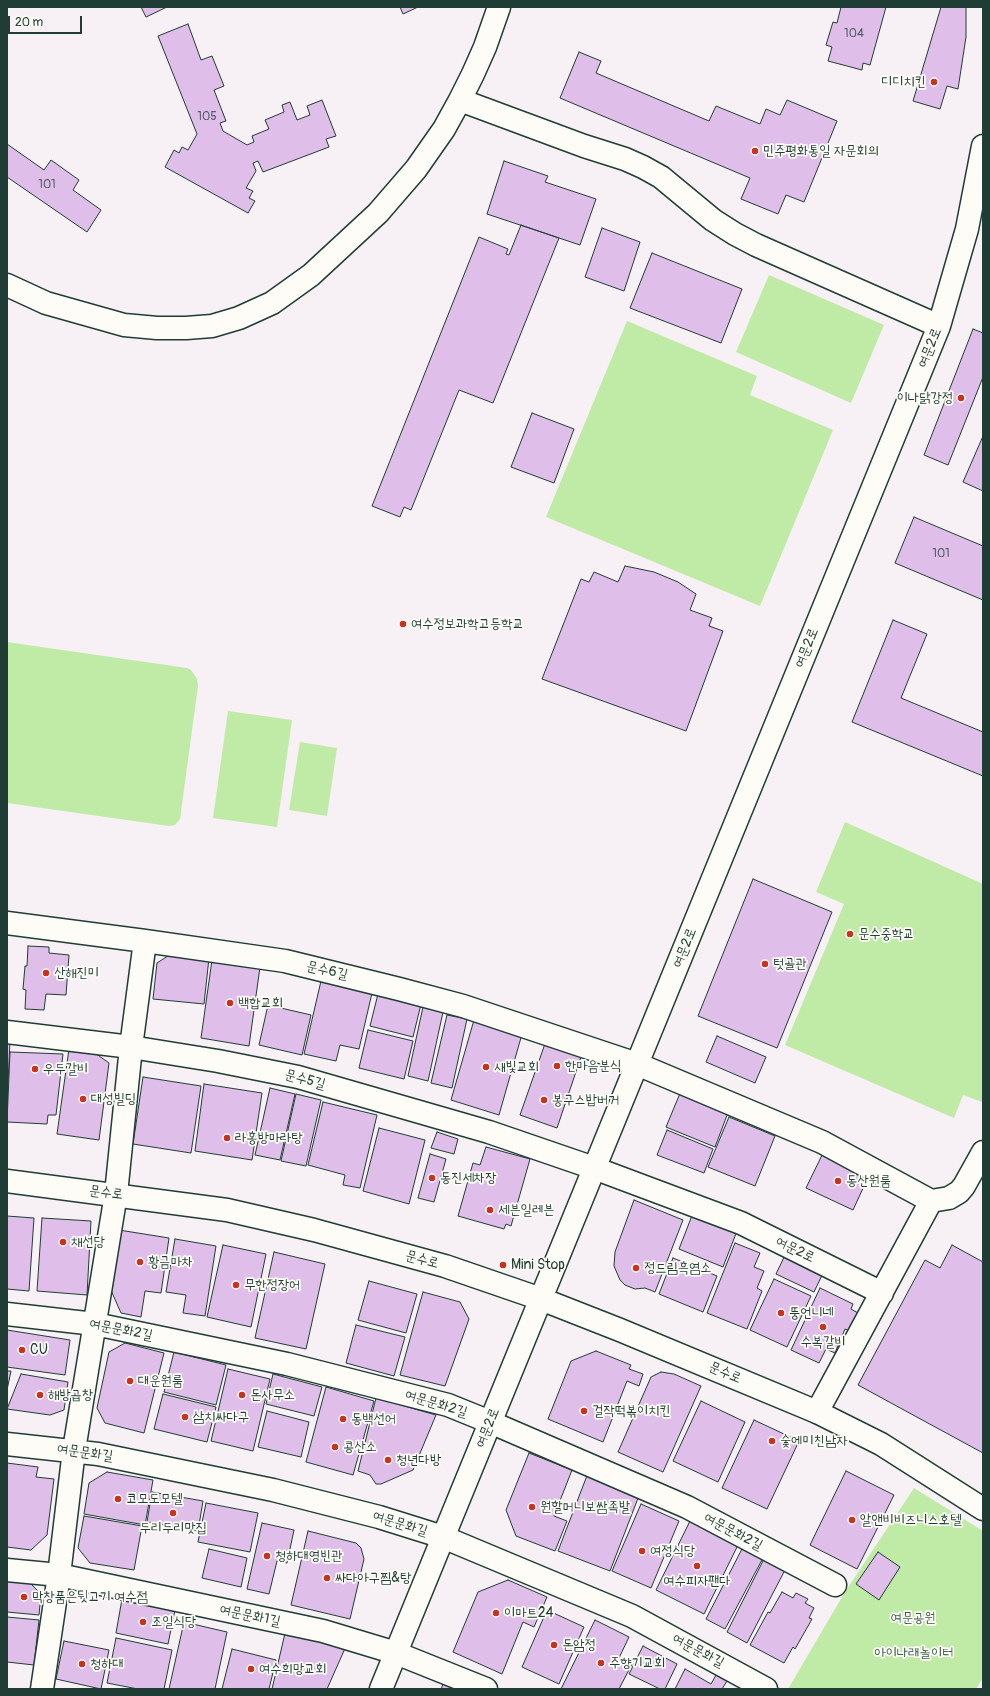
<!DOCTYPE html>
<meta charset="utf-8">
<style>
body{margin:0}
#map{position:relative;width:990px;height:1696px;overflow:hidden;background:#f7f0f4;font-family:Pangolin,sans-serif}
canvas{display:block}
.frame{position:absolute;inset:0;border:8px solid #1f3d34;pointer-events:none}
.scale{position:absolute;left:8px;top:16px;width:74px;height:18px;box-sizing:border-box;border:2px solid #1f3d34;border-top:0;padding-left:5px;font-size:12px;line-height:14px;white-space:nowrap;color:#1f3d34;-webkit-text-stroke:3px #fdfcf7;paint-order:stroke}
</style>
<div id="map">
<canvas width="990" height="1696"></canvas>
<div class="frame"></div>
<div class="scale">20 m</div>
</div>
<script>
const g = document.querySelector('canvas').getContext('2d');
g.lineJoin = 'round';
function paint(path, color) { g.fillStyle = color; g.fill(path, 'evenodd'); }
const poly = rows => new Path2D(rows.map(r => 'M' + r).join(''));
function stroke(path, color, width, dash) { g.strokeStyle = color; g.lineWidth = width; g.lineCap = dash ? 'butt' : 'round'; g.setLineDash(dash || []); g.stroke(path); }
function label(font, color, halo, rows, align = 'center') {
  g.font = font + ' Pangolin,"Poor Story",sans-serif'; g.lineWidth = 3.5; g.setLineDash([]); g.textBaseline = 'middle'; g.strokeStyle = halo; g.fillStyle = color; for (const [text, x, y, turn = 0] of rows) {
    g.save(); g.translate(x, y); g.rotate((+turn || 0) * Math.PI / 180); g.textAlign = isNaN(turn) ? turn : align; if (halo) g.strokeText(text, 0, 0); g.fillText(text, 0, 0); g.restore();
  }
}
paint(poly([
 [769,275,884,325,851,403,736,352],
 [627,321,757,376,750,395,833,430,760,606,546,517],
 [7,642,187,668,191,670,197,679,198,686,180,819,175,825,169,826,7,803],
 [228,711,292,720,277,827,213,818],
 [300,742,337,748,327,816,289,810],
 [845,822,983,884,983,1100,982,1102,963,1095,954,1118,785,1045,844,904,816,892],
 [914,1488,983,1531,983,1678,976,1689,788,1689,845,1592]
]), '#c0eba7');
const building = poly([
 [141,7,167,7,146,17,141,7],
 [400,7,418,7,403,14,400,7],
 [841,7,886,7,870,65,863,63,862,70,828,61,832,47,826,45,833,22,837,23,841,7],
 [941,7,966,7,966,37,958,89,947,86,940,109,913,101,941,7],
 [188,24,201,60,212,56,224,86,214,90,226,121,220,123,223,131,247,145,254,142,252,136,269,129,265,120,284,112,282,105,290,102,297,120,310,115,307,106,322,100,336,136,326,139,329,147,263,172,258,161,253,163,256,171,246,188,253,191,249,198,255,201,248,213,165,167,174,150,179,153,182,147,188,150,197,134,158,36,188,24],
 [579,52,601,61,596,73,709,121,716,106,760,124,766,109,780,115,787,100,837,121,804,202,786,195,778,214,741,199,750,178,560,98,579,52],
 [7,144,44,170,51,160,79,180,73,190,101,210,87,232,7,177,7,144],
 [504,161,548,176,545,182,596,199,580,245,487,214,504,161],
 [521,225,559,238,493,403,459,390,411,510,404,507,400,517,372,506,479,237,508,249,506,254,509,255,521,225],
 [602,228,640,242,624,291,585,277,602,228],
 [652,253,742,289,721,343,630,308,652,253],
 [973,329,983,333,983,377,948,465,924,455,973,329],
 [532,413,574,429,554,483,511,467,532,413],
 [983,436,983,491,963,482,983,436],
 [914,517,983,546,983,600,895,563,914,517],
 [625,566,654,572,678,582,696,594,690,610,712,618,709,626,723,631,686,731,542,679,581,579,589,582,594,572,618,582,625,566],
 [893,620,927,634,901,698,983,732,983,776,852,722,893,620],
 [753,879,832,912,777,1048,698,1016,753,879],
 [28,946,49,947,49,953,69,955,66,995,46,994,44,1010,25,1009,26,990,23,989,25,966,27,966,28,946],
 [171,954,209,958,204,1004,153,999,157,963,171,954],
 [212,960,260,967,249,1046,201,1038,212,960],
 [321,981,372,993,359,1049,340,1045,336,1061,304,1054,321,981],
 [378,994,421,1004,413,1037,370,1026,378,994],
 [268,1005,311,1015,302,1055,259,1045,268,1005],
 [423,1007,443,1012,428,1081,408,1076,423,1007],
 [447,1015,467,1019,452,1088,431,1083,447,1015],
 [474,1020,522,1034,499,1115,451,1100,474,1020],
 [368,1030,413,1041,404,1079,359,1068,368,1030],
 [717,1036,766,1057,755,1083,706,1062,717,1036],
 [547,1038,583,1051,557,1128,520,1115,547,1038],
 [7,1041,10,1041,7,1105,7,1041],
 [69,1049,95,1053,109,1063,99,1140,57,1134,69,1049],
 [10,1052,63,1054,56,1115,48,1115,47,1124,7,1122,10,1052],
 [143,1077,201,1086,191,1153,133,1144,143,1077],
 [204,1084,262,1093,252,1160,195,1151,204,1084],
 [270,1088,295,1094,280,1160,255,1155,270,1088],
 [681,1091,729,1110,715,1147,666,1127,681,1091],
 [296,1094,321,1100,306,1166,281,1161,296,1094],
 [323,1102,377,1115,360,1188,343,1185,345,1175,308,1165,323,1102],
 [729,1117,775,1136,755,1186,708,1167,729,1117],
 [379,1128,425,1140,409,1204,363,1191,379,1128],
 [667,1130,713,1149,704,1173,657,1155,667,1130],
 [437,1132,458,1139,454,1154,431,1148,437,1132],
 [486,1147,530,1159,511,1226,506,1224,504,1229,458,1216,473,1163,480,1165,486,1147],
 [824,1151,870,1173,853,1210,806,1188,824,1151],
 [430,1154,446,1159,434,1202,418,1198,430,1154],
 [634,1200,683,1220,655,1292,645,1288,635,1289,625,1285,620,1280,614,1266,615,1252,634,1200],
 [693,1213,737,1231,723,1267,679,1249,693,1213],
 [7,1216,34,1218,29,1291,7,1289,7,1216],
 [42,1218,91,1221,87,1295,37,1291,42,1218],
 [119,1230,169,1238,161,1293,145,1291,141,1317,121,1313,110,1288,119,1230],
 [175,1239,216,1246,205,1316,183,1313,186,1295,166,1292,175,1239],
 [735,1243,760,1253,754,1267,764,1271,757,1288,762,1291,747,1329,707,1313,735,1243],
 [223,1245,266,1254,251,1327,207,1317,223,1245],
 [952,1245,983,1262,983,1453,858,1385,925,1260,940,1268,952,1245],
 [787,1251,825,1269,814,1292,776,1274,787,1251],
 [274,1252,325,1264,306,1349,255,1338,274,1252],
 [673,1258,717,1276,703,1312,659,1294,673,1258],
 [774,1279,811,1296,787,1347,750,1330,774,1279],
 [369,1281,417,1294,406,1333,358,1320,369,1281],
 [820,1288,853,1304,851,1309,858,1313,850,1331,845,1329,835,1353,826,1349,819,1363,791,1350,820,1288],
 [423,1292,460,1302,469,1319,445,1386,400,1375,423,1292],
 [356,1325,405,1337,394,1376,346,1363,356,1325],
 [7,1330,70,1340,65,1375,7,1367,7,1330],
 [125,1343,164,1353,144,1433,105,1423,97,1408,109,1352,125,1343],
 [596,1351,631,1365,629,1369,643,1374,639,1386,627,1381,603,1442,548,1419,571,1361,596,1351],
 [174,1352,226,1365,216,1405,164,1392,174,1352],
 [228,1369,270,1379,253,1451,211,1441,228,1369],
 [7,1371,11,1371,7,1390,7,1371],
 [661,1372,674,1374,701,1386,663,1472,618,1452,651,1377,661,1372],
 [21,1374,68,1382,64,1410,50,1415,7,1409,21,1374],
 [273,1374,322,1387,314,1416,266,1404,273,1374],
 [326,1387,374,1401,353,1475,306,1462,326,1387],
 [163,1394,216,1407,207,1442,154,1429,163,1394],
 [376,1398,436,1415,413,1470,381,1484,376,1484,370,1475,358,1471,376,1398],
 [701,1401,745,1422,718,1482,673,1461,701,1401],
 [267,1411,309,1422,301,1457,258,1447,267,1411],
 [754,1420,799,1441,767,1509,722,1488,754,1420],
 [529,1453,572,1470,554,1516,567,1521,555,1551,516,1536,506,1510,529,1453],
 [7,1463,38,1467,36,1477,54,1479,47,1535,31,1550,7,1547,7,1463],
 [846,1471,894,1495,857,1569,810,1545,846,1471],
 [107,1472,153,1480,145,1525,84,1514,89,1483,107,1472],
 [588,1473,640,1493,610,1571,558,1551,588,1473],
 [152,1492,203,1501,198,1531,147,1522,152,1492],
 [206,1503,258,1513,250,1552,198,1542,206,1503],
 [641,1504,679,1521,651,1588,612,1571,641,1504],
 [84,1516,142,1526,134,1570,90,1563,78,1548,84,1516],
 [690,1521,738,1545,704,1614,656,1590,690,1521],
 [262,1523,294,1530,287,1563,277,1561,269,1594,247,1589,262,1523],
 [308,1531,356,1543,361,1548,364,1559,350,1619,291,1605,308,1531],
 [743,1547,763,1558,725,1629,706,1619,743,1547],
 [209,1549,247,1558,241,1587,202,1578,209,1549],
 [878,1552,900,1567,879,1600,856,1584,878,1552],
 [764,1559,785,1570,747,1643,727,1632,764,1559],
 [7,1576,25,1578,41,1594,39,1615,7,1612,7,1576],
 [508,1580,547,1597,534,1627,523,1622,502,1674,453,1652,478,1592,508,1580],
 [782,1592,793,1598,796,1593,808,1599,805,1603,814,1608,809,1618,812,1619,795,1649,793,1647,784,1663,750,1645,768,1612,770,1613,782,1592],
 [122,1599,175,1610,168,1644,116,1633,122,1599],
 [547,1610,584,1627,559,1684,522,1667,547,1610],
 [7,1617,39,1620,34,1665,7,1662,7,1617],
 [595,1620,629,1637,619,1658,632,1664,619,1689,561,1689,595,1620],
 [184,1622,227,1632,215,1689,169,1689,184,1622],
 [286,1629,347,1644,327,1689,272,1689,286,1629],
 [116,1638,172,1650,164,1689,138,1689,107,1683,116,1638],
 [64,1641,109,1650,101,1689,56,1679,64,1641],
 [643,1646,677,1664,665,1689,660,1689,629,1674,643,1646],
 [232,1649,276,1660,269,1689,222,1689,232,1649],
 [685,1669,711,1684,716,1675,727,1681,722,1689,675,1689,685,1669],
 [444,1682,462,1689,441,1689,444,1682]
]);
paint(building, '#e0beea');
stroke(building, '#1f3d34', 1);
const street = poly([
 [460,100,473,74,485,47,499,7],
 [7,285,46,303,124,325,157,328,186,328,212,326,239,318,272,303,311,275,378,213,416,169,444,129,460,100,584,146,625,159,643,167,661,177,713,220,735,234,756,245,939,326],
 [7,923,145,941,285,961,399,989,463,1006,637,1064,822,1142,931,1201],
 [7,1032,131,1047,218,1061,298,1077,489,1132,594,1168,741,1223,882,1293],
 [637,1064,939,326,967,229,983,146],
 [931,1201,949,1198,959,1192,964,1186,983,1152],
 [7,1314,95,1324,287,1364,448,1405,490,1422,687,1507,835,1585],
 [817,1412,931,1201],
 [7,1444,98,1454,273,1490,379,1517,443,1537,632,1616,766,1689],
 [7,1570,59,1575,323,1631,396,1653,486,1689],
 [42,1689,59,1575,74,1450,116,1194,131,1047,145,941]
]);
const secondary = poly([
 [7,1181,227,1210,314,1230,445,1266,541,1299,620,1330,817,1412,881,1444,983,1509],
 [381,1689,637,1064]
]);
stroke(street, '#1f3d34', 25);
stroke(secondary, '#1f3d34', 25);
stroke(street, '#fdfcf7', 22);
stroke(secondary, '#fdfcf7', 22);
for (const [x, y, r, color] of [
 [934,82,4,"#c8321e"],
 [755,151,4,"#c8321e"],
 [961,398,4,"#c8321e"],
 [403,624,4,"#c8321e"],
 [850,934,4,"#c8321e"],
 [765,964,4,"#c8321e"],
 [46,973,4,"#c8321e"],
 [230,1003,4,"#c8321e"],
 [557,1066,4,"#c8321e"],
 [486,1067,4,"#c8321e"],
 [35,1069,4,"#c8321e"],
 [83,1099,4,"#c8321e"],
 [544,1100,4,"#c8321e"],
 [227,1138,4,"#c8321e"],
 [432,1178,4,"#c8321e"],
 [838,1181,4,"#c8321e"],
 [490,1210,4,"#c8321e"],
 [63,1242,4,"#c8321e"],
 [140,1262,4,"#c8321e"],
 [503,1265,4,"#c8321e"],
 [636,1268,4,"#c8321e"],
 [236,1285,4,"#c8321e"],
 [781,1313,4,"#c8321e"],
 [823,1327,4,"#c8321e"],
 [22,1350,4,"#c8321e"],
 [130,1381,4,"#c8321e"],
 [40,1395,4,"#c8321e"],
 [242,1395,4,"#c8321e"],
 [584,1411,4,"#c8321e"],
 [185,1417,4,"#c8321e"],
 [343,1419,4,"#c8321e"],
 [772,1441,4,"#c8321e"],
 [335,1447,4,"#c8321e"],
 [388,1460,4,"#c8321e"],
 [118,1499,4,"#c8321e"],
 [532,1507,4,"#c8321e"],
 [173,1513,4,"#c8321e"],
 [852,1520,4,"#c8321e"],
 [642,1551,4,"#c8321e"],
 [267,1556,4,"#c8321e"],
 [697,1566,4,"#c8321e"],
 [327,1578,4,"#c8321e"],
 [24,1597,4,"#c8321e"],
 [496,1613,4,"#c8321e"],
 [143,1622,4,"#c8321e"],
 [554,1645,4,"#c8321e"],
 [601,1663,4,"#c8321e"],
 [82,1664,4,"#c8321e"],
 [251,1669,4,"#c8321e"]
]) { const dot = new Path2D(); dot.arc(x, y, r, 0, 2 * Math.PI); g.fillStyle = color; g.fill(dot); stroke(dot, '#fdfcf7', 1.5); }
label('12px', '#4f5d62', null, [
 ["104",854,34],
 ["105",207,117],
 ["101",47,185],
 ["101",941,554]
]);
label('14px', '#1f3d34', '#fdfcf7', [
 ["디디치킨",926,82,"right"],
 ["민주평화통일 자문회의",763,151],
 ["이나닭강정",953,398,"right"],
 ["여수정보과학고등학교",411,624],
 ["문수중학교",858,934],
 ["텃골관",773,964],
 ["산해진미",54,973],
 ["백합교회",238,1003],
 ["한마음분식",565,1066],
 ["새빛교회",494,1067],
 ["우두갈비",43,1069],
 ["대성빌딩",91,1099],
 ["봉구스밥버거",552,1100],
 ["라홍방마라탕",235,1138],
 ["동진세차장",440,1178],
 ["동산원룸",846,1181],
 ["세븐일레븐",498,1210],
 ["채선당",71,1242],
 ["황금마차",148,1262],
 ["Mini Stop",511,1265],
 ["정드림흑염소",644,1268],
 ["무한정장어",244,1285],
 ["뚱언니네",789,1313],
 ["수복갈비",823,1342,"center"],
 ["CU",30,1350],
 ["대운원룸",138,1381],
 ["해방곱창",48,1395],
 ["돈사무소",250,1395],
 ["걸작떡볶이치킨",592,1411],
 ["삼치싸다구",193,1417],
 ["동백선어",351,1419],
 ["숯에미친남자",780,1441],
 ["콩산소",343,1447],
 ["청년다방",396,1460],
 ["코모도모텔",126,1499],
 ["원할머니보쌈족발",540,1507],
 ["알앤비비즈니스호텔",860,1520],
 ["두리두리맛집",173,1528,"center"],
 ["여정식당",650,1551],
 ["청하대영빈관",275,1556],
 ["싸다아구찜&탕",335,1578],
 ["여수피자팬다",697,1581,"center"],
 ["막창품은뒷고기 여수점",32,1597],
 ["이마트24",504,1613],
 ["조일식당",151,1622],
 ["돈암정",562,1645],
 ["주향기교회",609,1663],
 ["청하대",90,1664],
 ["여수희망교회",259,1669]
], 'left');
label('14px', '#1f3d34', '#fdfcf7', [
 ["여문2로",930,348,-68],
 ["여문2로",807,648,-68],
 ["여문2로",685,948,-68],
 ["문수6길",327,971,13],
 ["문수5길",305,1080,15],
 ["문수로",106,1193,7],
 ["여문2로",795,1250,26],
 ["문수로",422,1260,15],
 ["여문문화2길",121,1330,11],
 ["문수로",725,1373,23],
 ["여문문화2길",436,1404,17],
 ["여문2로",488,1428,-68],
 ["여문문화길",85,1453,8],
 ["여문문화길",400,1524,17],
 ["여문문화2길",733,1532,28],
 ["여문문화1길",250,1616,12],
 ["여문문화길",698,1651,28]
]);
label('14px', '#3f604b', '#fdfcf7', [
 ["여문공원",913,1618],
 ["아이나래놀이터",914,1653]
]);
</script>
